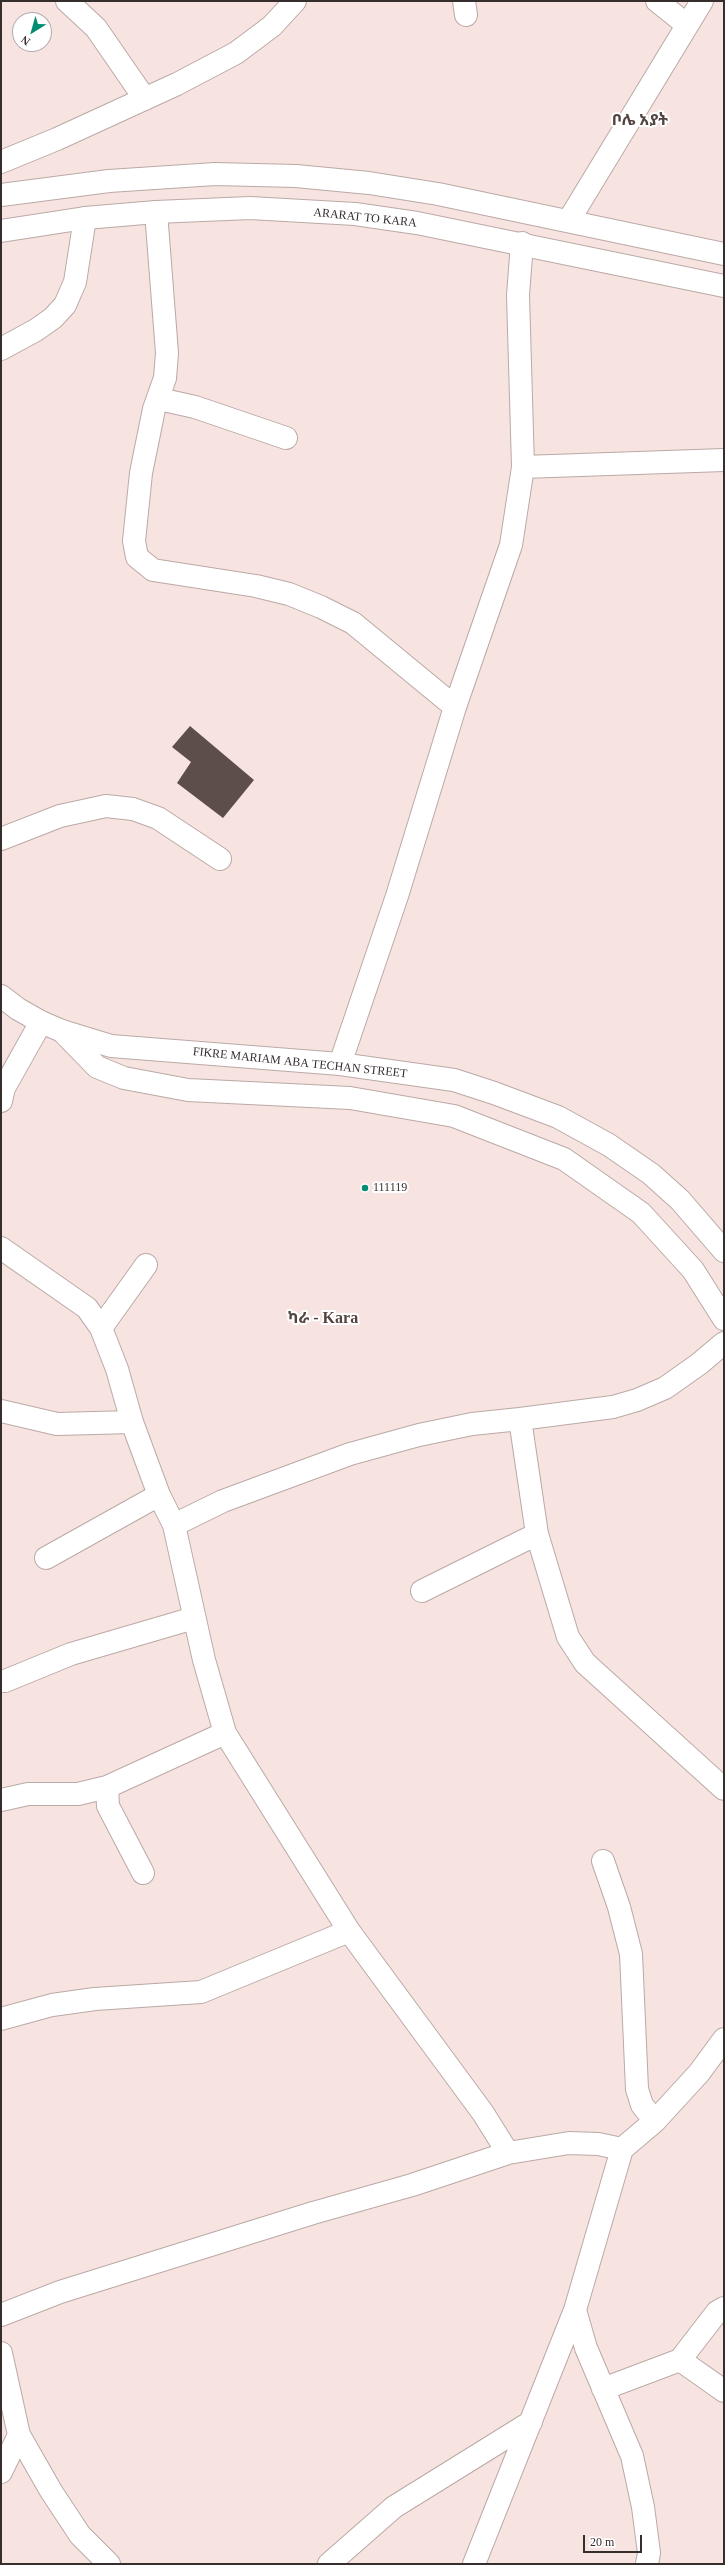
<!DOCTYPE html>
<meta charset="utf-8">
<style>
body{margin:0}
#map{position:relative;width:725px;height:2565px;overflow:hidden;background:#f7e4e1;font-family:"Times New Roman",serif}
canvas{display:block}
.frame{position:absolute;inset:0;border:2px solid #352e2d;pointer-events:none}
.north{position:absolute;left:12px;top:12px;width:40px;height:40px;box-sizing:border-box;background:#fff;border:1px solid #aeabab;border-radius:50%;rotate:217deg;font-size:11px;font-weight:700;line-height:16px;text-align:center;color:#352e2d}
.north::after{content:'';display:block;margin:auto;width:14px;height:18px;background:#018c73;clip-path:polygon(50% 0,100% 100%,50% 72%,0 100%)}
.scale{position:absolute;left:583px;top:2535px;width:59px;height:18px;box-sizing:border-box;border:2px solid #352e2d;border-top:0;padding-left:5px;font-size:12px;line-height:14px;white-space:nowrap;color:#352e2d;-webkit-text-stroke:3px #fff;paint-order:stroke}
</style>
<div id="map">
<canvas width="725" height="2565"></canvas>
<div class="frame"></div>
<div class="north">N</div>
<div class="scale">20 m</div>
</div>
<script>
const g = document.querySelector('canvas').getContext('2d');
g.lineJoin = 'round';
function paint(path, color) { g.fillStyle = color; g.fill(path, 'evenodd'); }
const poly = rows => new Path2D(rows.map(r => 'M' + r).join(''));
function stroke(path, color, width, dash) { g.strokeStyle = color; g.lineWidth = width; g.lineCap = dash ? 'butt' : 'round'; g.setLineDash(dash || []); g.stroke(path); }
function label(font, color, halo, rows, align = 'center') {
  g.font = font + ' "Times New Roman","Noto Sans Ethiopic",serif'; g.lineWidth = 4; g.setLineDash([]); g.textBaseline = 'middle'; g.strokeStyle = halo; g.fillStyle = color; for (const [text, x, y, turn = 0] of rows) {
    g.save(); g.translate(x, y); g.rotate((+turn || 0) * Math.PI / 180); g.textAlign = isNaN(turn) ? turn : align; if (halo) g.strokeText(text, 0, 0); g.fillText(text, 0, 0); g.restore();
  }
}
paint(poly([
 [190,726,254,780,223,818,177,783,191,762,172,747]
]), '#5d4e4b');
const minor = poly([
 [67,1,96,28,145,99],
 [464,1,466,15],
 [657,1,687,25],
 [1,162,57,139,177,84,236,53,272,26,295,1],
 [156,212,167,353,165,378,154,409,141,473,134,541,137,557,153,570,256,586,289,594,321,607,353,623,455,707],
 [569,220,702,1],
 [1,349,36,330,53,318,65,305,75,282,85,218],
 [159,399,195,407,286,438],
 [523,467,724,460],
 [1,839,60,816,106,806,133,809,158,818,220,859],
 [62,1031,97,1067,124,1078,188,1090,350,1098,454,1116,564,1159,641,1213,693,1270,724,1319],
 [340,1064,397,896,455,707,511,545,523,467,518,295,522,243],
 [1,1101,4,1088,41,1022],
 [1,1248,87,1308,101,1328,117,1369,132,1422,159,1495,174,1525,204,1660,225,1733,349,1931,483,2113,508,2153],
 [101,1328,146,1265],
 [724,1343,699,1364,665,1388,637,1400,613,1407,520,1419,537,1534,568,1637,585,1663,724,1789],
 [1,1411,57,1424,132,1422],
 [174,1525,223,1501,350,1454,419,1435,472,1424,520,1419],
 [46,1558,159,1495],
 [422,1591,537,1534],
 [5,1681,71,1654,194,1618],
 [107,1787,108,1806,143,1873],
 [1,1800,28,1794,78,1794,107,1787,225,1733],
 [603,1861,619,1907,631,1954,637,2089,642,2105,655,2121],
 [1,2019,52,2005,95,1999,201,1992,349,1931],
 [575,2310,586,2348,632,2456,643,2507,649,2553,647,2564],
 [1,2315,60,2292,313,2213,412,2185,508,2153,569,2143,598,2144,622,2149],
 [1,2353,19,2435,51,2491,80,2535,109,2564],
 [680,2360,724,2391],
 [603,2389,680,2360,717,2312,724,2308],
 [1,2472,19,2435],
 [329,2564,394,2507,531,2422],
 [474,2564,575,2310,622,2149,655,2121,699,2073,724,2039]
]);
const major = poly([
 [1,195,109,181,215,174,296,176,369,183,438,194,724,254],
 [1,231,85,218,156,212,250,208,355,214,417,223,724,286],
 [1,996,18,1009,41,1022,62,1031,111,1046,340,1064,454,1080,494,1093,558,1117,609,1145,651,1174,680,1200,724,1251]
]);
stroke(minor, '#bba9a6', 24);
stroke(major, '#bba9a6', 24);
stroke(minor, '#fff', 22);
stroke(major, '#fff', 22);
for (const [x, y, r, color] of [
 [365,1188,4,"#018c73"]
]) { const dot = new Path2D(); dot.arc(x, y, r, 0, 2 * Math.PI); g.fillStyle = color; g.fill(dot); stroke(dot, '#fff', 1.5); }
label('12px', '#352e2d', '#fff', [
 ["ARARAT TO KARA",365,218,6],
 ["FIKRE MARIAM ABA TECHAN STREET",300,1063,6]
]);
label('12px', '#352e2d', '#fff', [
 ["111119",373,1188]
], 'left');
label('bold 16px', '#524341', '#fff', [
 ["ቦሌ አያት",640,121],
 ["ካራ - Kara",323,1319]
]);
</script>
